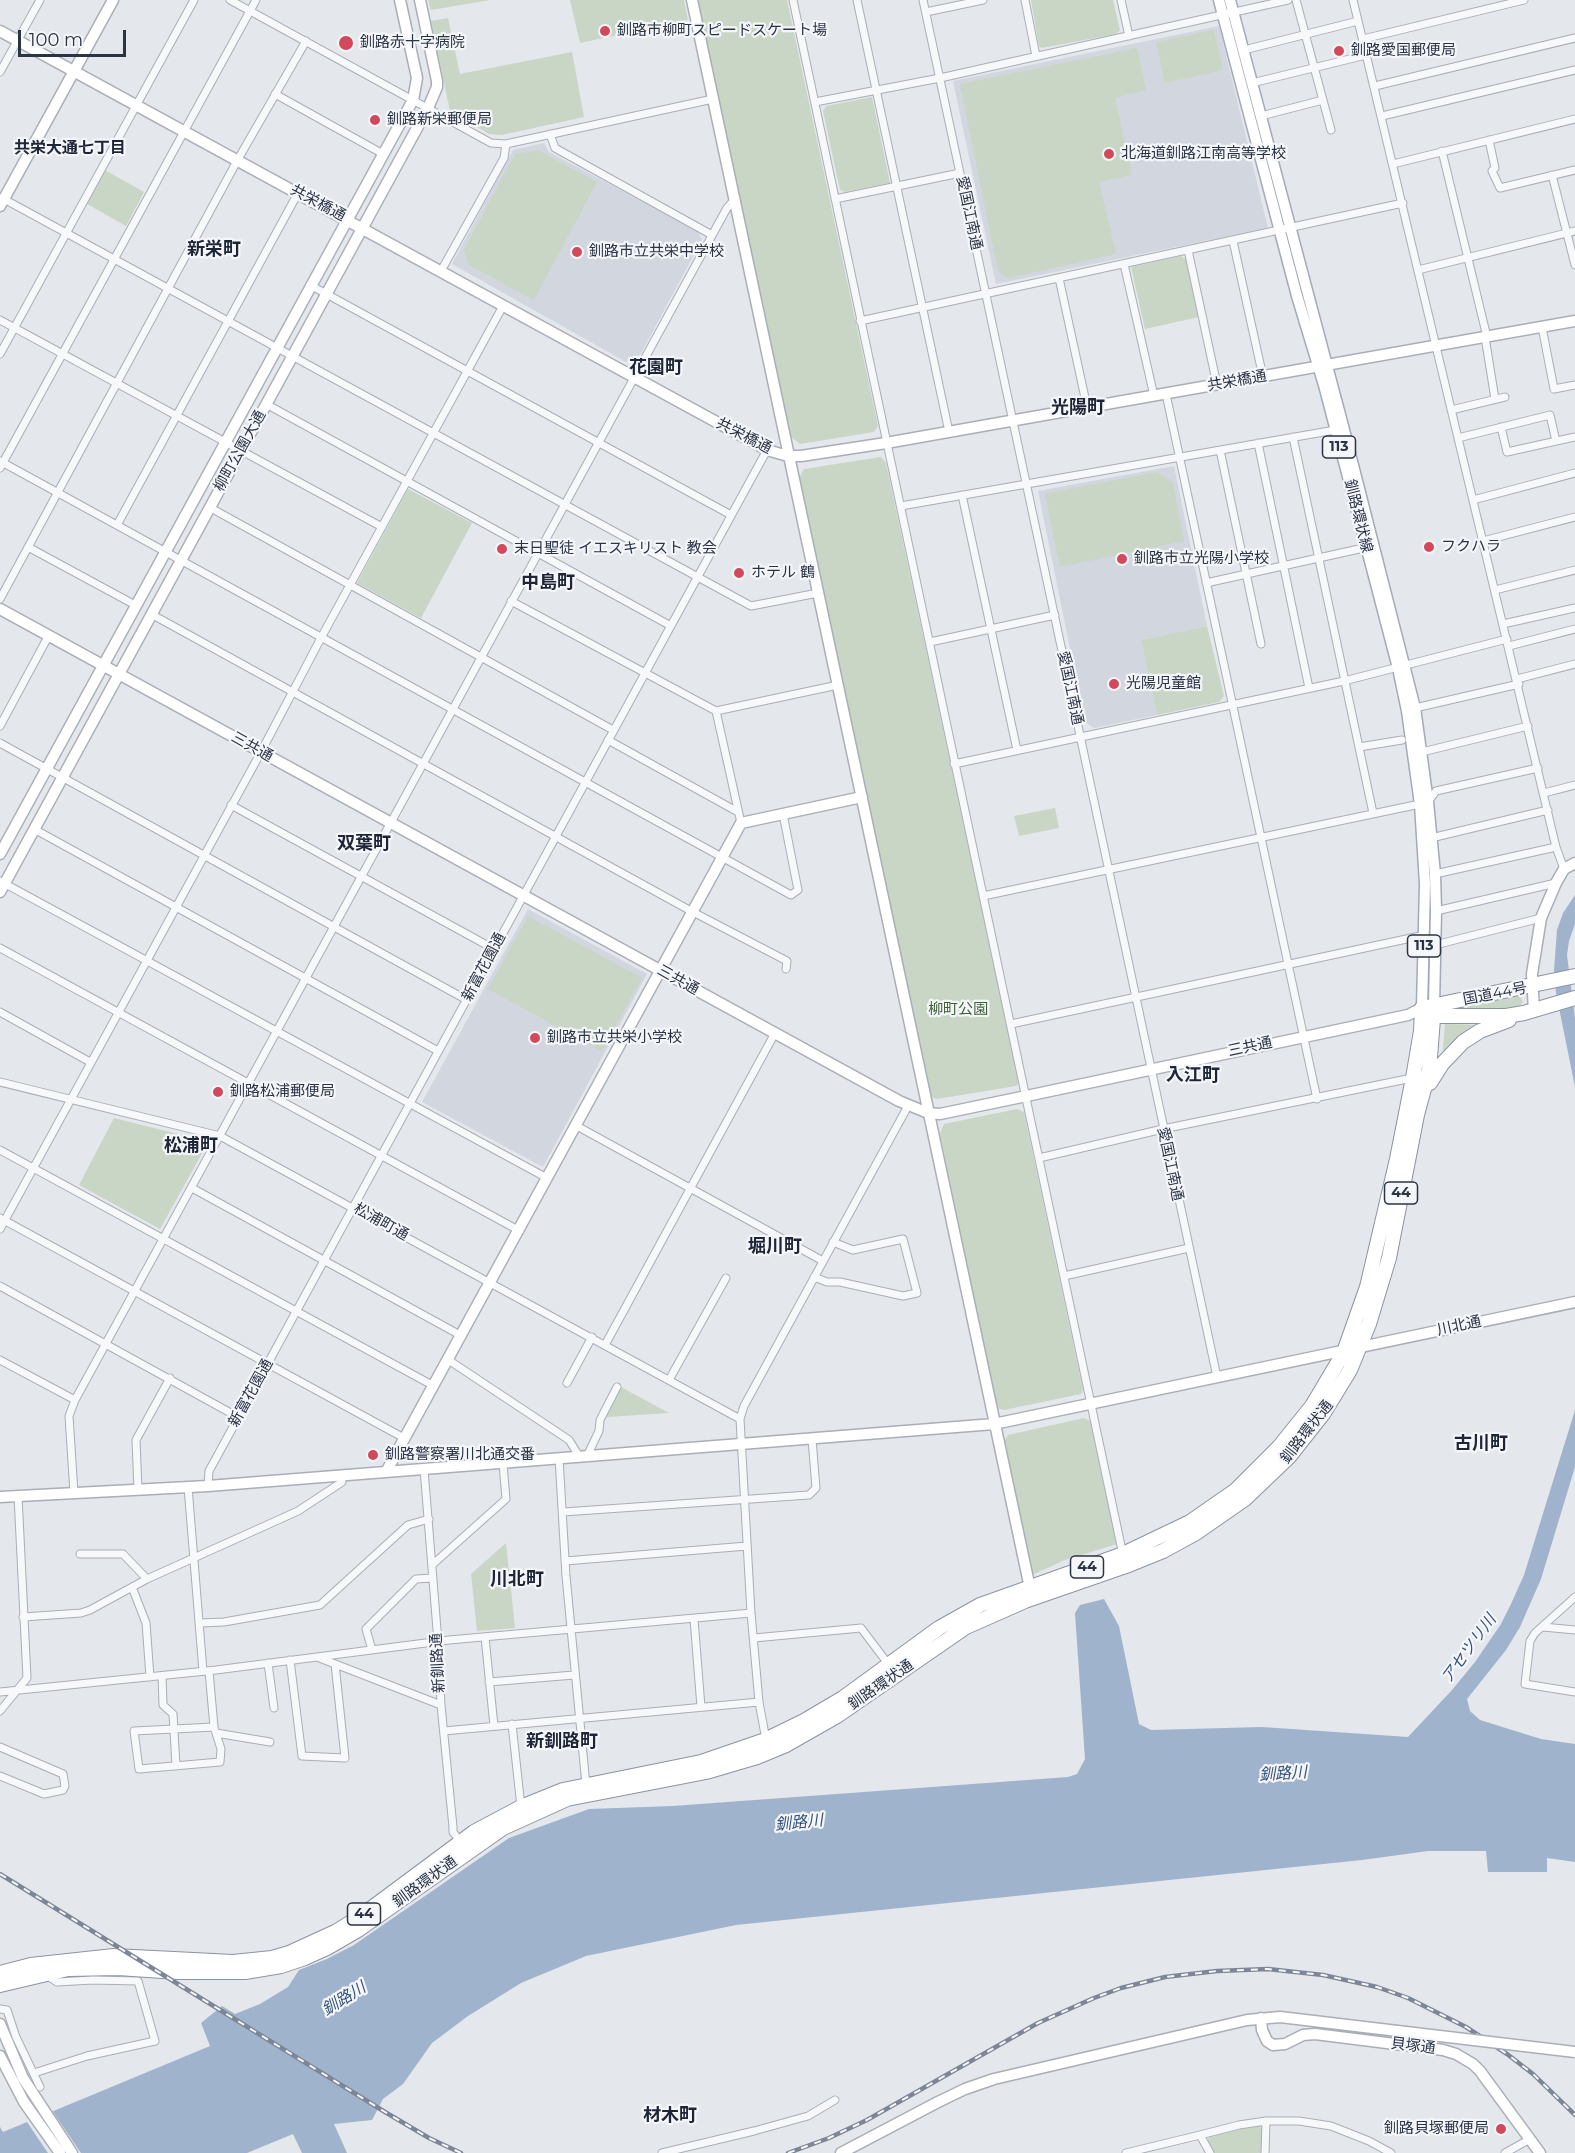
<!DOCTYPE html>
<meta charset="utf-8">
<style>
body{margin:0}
#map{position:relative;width:1575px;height:2153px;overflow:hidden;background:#e4e7ec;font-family:Montserrat,sans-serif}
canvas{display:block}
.scale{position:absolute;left:18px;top:30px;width:108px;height:27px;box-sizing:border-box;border:3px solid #2b3445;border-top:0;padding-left:8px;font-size:18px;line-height:21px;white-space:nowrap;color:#2b3445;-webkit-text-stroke:4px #f4f6f9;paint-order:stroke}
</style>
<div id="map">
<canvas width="1575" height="2153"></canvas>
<div class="scale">100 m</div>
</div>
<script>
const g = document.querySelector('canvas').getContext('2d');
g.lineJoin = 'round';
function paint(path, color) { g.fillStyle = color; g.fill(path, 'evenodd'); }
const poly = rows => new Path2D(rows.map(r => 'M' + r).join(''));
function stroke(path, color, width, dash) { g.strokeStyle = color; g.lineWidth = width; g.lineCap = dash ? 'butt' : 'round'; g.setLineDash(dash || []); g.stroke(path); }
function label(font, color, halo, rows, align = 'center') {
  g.font = font + ' Montserrat,"Noto Sans JP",sans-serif'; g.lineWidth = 4.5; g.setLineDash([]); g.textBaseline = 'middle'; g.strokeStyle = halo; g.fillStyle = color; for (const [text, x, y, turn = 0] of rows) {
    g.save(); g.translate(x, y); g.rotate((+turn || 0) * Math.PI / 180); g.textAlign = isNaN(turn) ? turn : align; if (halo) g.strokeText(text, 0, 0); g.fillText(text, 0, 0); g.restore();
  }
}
paint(poly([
 [1219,26,1268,228,996,284,953,81],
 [544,143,549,152,698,231,702,240,640,355,626,362,452,264,513,150],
 [1174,466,1207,626,1141,640,1157,715,1094,728,1085,722,1038,491],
 [528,909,647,974,543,1167,422,1102]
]), '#d2d6de');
paint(poly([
 [428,0,490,0,431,10],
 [570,0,684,0,688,20,580,43],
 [698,0,787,0,878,426,874,432,800,444,790,436],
 [1031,0,1113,0,1120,30,1116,34,1042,48,1039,46],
 [448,18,460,74,572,52,584,117,502,135,489,134,450,111,431,21],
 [1214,30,1223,70,1165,83,1156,42],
 [1137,48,1146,90,1115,98,1132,175,1099,182,1116,254,1008,278,998,271,960,84],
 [872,97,890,183,845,192,840,190,823,111,826,106],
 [538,150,597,182,534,300,469,265,464,250,515,154],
 [105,170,144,192,126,226,87,204],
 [1181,256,1187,260,1199,317,1145,329,1131,267],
 [881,457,886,463,1019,1083,1016,1086,937,1099,931,1097,799,478,804,469],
 [1157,472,1173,483,1184,541,1060,567,1045,494],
 [408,489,472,523,421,618,357,583],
 [1207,626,1224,696,1219,702,1157,715,1141,640],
 [1055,808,1059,828,1019,836,1014,816],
 [528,916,642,978,602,1051,488,989],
 [1516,995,1520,997,1523,1002,1517,1009,1448,1010],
 [1445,1024,1482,1025,1445,1054,1443,1049],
 [1017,1109,1024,1112,1083,1390,1081,1394,1004,1410,997,1408,940,1133,944,1124],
 [114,1118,202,1140,206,1146,160,1229,79,1185],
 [621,1387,669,1413,607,1417,606,1414],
 [1084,1418,1090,1421,1117,1544,1065,1560,1034,1574,1030,1572,1004,1442,1008,1435],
 [506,1543,515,1628,477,1631,471,1574],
 [1259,2126,1262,2129,1262,2153,1214,2153,1207,2141,1210,2135]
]), '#c9d6c5');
paint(poly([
 [1575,895,1575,924,1569,941,1567,955,1575,1018,1575,1087,1556,993,1554,970,1557,930,1563,913],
 [1575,1410,1575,1467,1541,1579,1520,1627,1506,1650,1467,1699,1470,1711,1480,1720,1541,1739,1575,1744,1575,1862,1547,1858,1547,1872,1488,1872,1486,1851,1428,1851,1362,1860,736,1925,586,1956,521,1983,468,2016,432,2043,403,2084,383,2099,372,2120,334,2124,347,2153,302,2153,293,2134,247,2153,0,2153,0,2127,3,2132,210,2046,201,2023,222,2006,235,2014,260,2004,288,1987,299,1970,327,1959,354,1945,509,1838,589,1809,673,1806,1068,1777,1077,1774,1085,1759,1075,1613,1080,1605,1104,1599,1119,1626,1139,1724,1151,1730,1262,1727,1408,1737,1452,1690,1475,1662,1501,1624,1511,1604,1524,1575]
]), '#9fb4cc');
paint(poly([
 [51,2109,81,2153,48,2153,25,2119]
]), '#e4e7ec');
const street = poly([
 [230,0,491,143,506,144,713,99],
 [793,0,1123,1555],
 [857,0,949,432],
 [923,0,1217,1377],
 [1025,0,1036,56],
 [1121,0,1129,36],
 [1296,0,1331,130],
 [1353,0,1556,847,1564,869],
 [926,12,983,0],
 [1363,39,1524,0],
 [1244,50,1358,21],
 [0,72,40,0],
 [1252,83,1366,55],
 [1375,86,1575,38],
 [275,94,383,154],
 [815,102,940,78,1288,0],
 [1261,116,1323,100],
 [1382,116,1575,70],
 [550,134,555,148,712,235],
 [1489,140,1495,168,1492,171,1500,188,1575,170],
 [1442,151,1487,337],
 [1393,164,1575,119],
 [1552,175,1575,265],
 [2,198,751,606,818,593],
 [835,199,960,173],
 [1233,241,1263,377],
 [1188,250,1217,385],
 [1124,264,1154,396],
 [1418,270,1575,231],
 [441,271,504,158,506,144],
 [1059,278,1087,407],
 [310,285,731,515],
 [0,320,382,527],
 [860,321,1403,203],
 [1542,327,1554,389,1575,385],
 [1485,337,1495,399],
 [0,354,194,0],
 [1166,394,1317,1099],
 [266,404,671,626],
 [1451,410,1505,397],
 [1501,427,1507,452,1575,437],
 [1293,437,1373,813],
 [1458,438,1550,415,1556,441],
 [1258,443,1309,688],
 [1220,450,1261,644],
 [0,461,791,895,798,890,783,814],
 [0,468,256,0],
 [962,495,1017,750],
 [1473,500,1575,473],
 [901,506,1335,430],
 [209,507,613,730],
 [117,525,298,193],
 [1483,541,1575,517],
 [28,547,137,606],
 [1206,583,1368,547],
 [1495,590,1575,570],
 [0,599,237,161,306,41],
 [511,601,716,711,838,685],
 [151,614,691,911,787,961,786,969],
 [1503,624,1575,608],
 [930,642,1055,615],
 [1509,646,1575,629],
 [1517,679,1575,664],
 [1415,708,1519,684],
 [716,711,741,823],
 [0,726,49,635],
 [608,740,738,812],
 [0,743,467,1000],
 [1359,747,1402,740],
 [1422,752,1528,726],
 [954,764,1344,681,1507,639],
 [1544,793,1575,785],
 [231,805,494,949],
 [34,829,438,1051],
 [1431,838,1548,810],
 [1435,874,1556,847],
 [0,881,547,1178],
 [983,896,1420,804,1428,802,1436,791,1538,768],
 [1436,911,1556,883],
 [1435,945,1541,918],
 [0,948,518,1230],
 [0,1012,90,1062],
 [1011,1024,1425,935],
 [0,1082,220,1136,740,1419],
 [575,1125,823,1261],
 [0,1150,432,1385],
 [1039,1158,1163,1129,1412,1078],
 [192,1188,460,1335],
 [0,1218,404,1438],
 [0,1229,261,752,322,636,503,306],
 [1064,1276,1189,1248],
 [814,1277,827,1282,840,1282,903,1296,917,1293,903,1239,853,1250,833,1242],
 [0,1286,238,1417],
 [605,1345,775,1033],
 [447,1359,569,1440,579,1456],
 [0,1360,75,1400],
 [669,1380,726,1278],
 [567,1383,592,1337],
 [587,1456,599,1431,600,1420,617,1387],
 [559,1458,566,1576,586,1785],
 [424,1469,438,1642,441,1705,453,1827,453,1832,462,1844],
 [208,1486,209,1471,767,450],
 [188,1487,203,1671],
 [138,1490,136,1440,170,1378],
 [74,1493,69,1416,75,1400,727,208,734,200],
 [563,1512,809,1495,816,1488,812,1439],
 [80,1554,123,1554,147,1579],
 [565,1561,747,1546],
 [432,1565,506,1499,503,1464],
 [132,1587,146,1623,150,1677],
 [1575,1597,1535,1633,1530,1641,1525,1684,1575,1692],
 [23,1617,81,1613,90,1610,147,1579,298,1511,342,1482,341,1475],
 [694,1619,701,1707],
 [200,1623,224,1622,320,1605,408,1525,429,1519],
 [1543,1627,1575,1630],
 [485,1637,494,1726],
 [754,1638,861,1628,889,1665],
 [372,1650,366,1629,416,1579,433,1578],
 [317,1657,441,1705],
 [290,1660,302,1756,345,1758,335,1664],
 [268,1663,274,1708],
 [209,1671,214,1727,221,1749,220,1762,139,1769,134,1731,214,1727],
 [162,1676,163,1705,173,1714,176,1766],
 [489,1682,574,1675],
 [0,1692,216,1670,449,1640,751,1613],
 [0,1711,27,1678,18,1496],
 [512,1724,521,1807],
 [444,1731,759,1702],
 [216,1733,270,1742],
 [766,1740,759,1702,751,1613,740,1419,744,1406,908,1106],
 [0,1747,63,1774,65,1786,63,1790,44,1794,0,1776],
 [0,2009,7,2010,16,2037,40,2087],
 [34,2073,87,2056,155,2041,138,1981,93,1980,57,1982,46,1975],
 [1200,2135,1239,2125,1266,2121,1299,2121,1331,2126,1369,2141,1391,2153],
 [662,2153,754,2131,808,2116,835,2100],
 [1126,2153,1200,2135,1210,2153],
 [1265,2153,1266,2121],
 [1505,2153,1530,2139]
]);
const secondary = poly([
 [692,0,1031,1593],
 [0,31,753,442,767,450,788,456,801,456,886,443,1575,321],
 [0,206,113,0],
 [0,609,899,1101,928,1113,940,1114,1036,1094,1408,1015,1422,1008],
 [0,854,413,100,417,78,400,0],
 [0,892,428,108,437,87,437,81,420,0],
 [1534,1011,1532,974,1541,918,1556,883,1564,869,1575,863],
 [386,1472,741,823,862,797],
 [0,1497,208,1486,994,1424,1575,1302],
 [1261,2018,1262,2030,1267,2041,1273,2045,1285,2044,1303,2035,1315,2034,1443,2050,1456,2054,1473,2064,1480,2071,1540,2153],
 [0,2024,23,2078,72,2153],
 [0,2056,24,2102,60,2153],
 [841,2153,938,2102,965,2089,994,2079,1247,2020,1280,2017,1406,2032]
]);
const primary = poly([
 [1219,0,1297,296,1324,385,1398,668,1407,711,1420,804,1425,884,1422,1008],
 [1230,0,1343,426,1415,708,1428,802,1435,874,1436,911,1434,1006]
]);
const highway = poly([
 [1427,1016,1506,1016,1524,1013,1575,998],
 [1430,1083,1442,1064,1463,1042,1480,1031,1509,1020],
 [0,1973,31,1965,95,1958,114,1956,233,1962,272,1958,289,1953,337,1931,361,1916,474,1832,521,1807,563,1790,701,1762,765,1740,804,1721,843,1698,939,1628,980,1605,1123,1554,1190,1522,1236,1490,1279,1447,1312,1406,1344,1352,1367,1287,1397,1159,1413,1078,1421,1031,1422,1008,1575,976],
 [0,1985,68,1969,118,1968,178,1972,245,1972,281,1966,305,1958,327,1948,358,1930,503,1828,567,1799,706,1772,757,1757,786,1745,837,1716,966,1627,1025,1601,1126,1566,1163,1551,1196,1533,1245,1499,1289,1457,1323,1414,1350,1370,1369,1324,1389,1258,1417,1115,1429,1070,1434,1006]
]);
stroke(street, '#a9aeb7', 9);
stroke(secondary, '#a9aeb7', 13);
stroke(primary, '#a3abb8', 13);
stroke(highway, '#8b94a3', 16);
stroke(street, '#f7f8fa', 7);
stroke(secondary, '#fff', 10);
stroke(primary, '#fff', 10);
stroke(highway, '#fff', 14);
const rail = poly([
 [0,1874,385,2112,429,2138,461,2153],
 [788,2153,829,2138,867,2120,1038,2023,1094,1998,1121,1988,1165,1977,1217,1971,1268,1969,1323,1975,1377,1987,1408,1998,1466,2027,1507,2054,1533,2074,1575,2115]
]);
stroke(rail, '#7d8696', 4.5);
stroke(rail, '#f4f6f9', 2, [7]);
const secondaryBridge = poly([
 [1406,2032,1575,2052]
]);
stroke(secondaryBridge, '#a9aeb7', 13, []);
stroke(secondaryBridge, '#fff', 10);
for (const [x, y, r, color] of [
 [605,31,6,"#d1495b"],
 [346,43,8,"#d1495b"],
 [1339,51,6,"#d1495b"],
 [375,120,6,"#d1495b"],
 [1109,154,6,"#d1495b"],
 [577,252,6,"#d1495b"],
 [1429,547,6,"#d1495b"],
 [502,549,6,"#d1495b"],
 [1122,559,6,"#d1495b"],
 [739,573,6,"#d1495b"],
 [1114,684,6,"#d1495b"],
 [535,1038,6,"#d1495b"],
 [218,1092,6,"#d1495b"],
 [373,1455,6,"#d1495b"],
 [1501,2129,6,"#d1495b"]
]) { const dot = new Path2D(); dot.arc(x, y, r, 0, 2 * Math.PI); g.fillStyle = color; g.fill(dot); stroke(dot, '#f4f6f9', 2); }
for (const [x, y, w] of [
 [1339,447,33],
 [1424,946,33],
 [1401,1193,33],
 [1087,1567,33],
 [364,1914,33]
]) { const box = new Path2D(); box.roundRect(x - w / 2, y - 11, w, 22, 4.5); g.fillStyle = '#f4f6f9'; g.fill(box); stroke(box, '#2b3445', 1.5); }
label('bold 14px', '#2b3445', null, [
 ["113",1339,447],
 ["113",1424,946],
 ["44",1401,1193],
 ["44",1087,1567],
 ["44",364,1914]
]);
label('15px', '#2b3445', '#f4f6f9', [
 ["釧路市柳町スピードスケート場",617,31],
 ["釧路赤十字病院",360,43],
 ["釧路愛国郵便局",1351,51],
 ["釧路新栄郵便局",387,120],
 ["北海道釧路江南高等学校",1121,154],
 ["釧路市立共栄中学校",589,252],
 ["フクハラ",1441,547],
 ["末日聖徒 イエスキリスト 教会",514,549],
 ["釧路市立光陽小学校",1134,559],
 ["ホテル 鶴",751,573],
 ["光陽児童館",1126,684],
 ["釧路市立共栄小学校",547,1038],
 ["釧路松浦郵便局",230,1092],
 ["釧路警察署川北通交番",385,1455],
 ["釧路貝塚郵便局",1489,2129,"right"]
], 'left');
label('15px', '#2b3445', '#f4f6f9', [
 ["共栄橋通",318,203,28],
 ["愛国江南通",969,213,78],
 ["共栄橋通",1237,381,-10],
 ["共栄橋通",744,436,27],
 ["柳町公園大通",240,451,-61],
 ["釧路環状線",1358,516,76],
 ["愛国江南通",1070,688,78],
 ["三共通",252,747,29],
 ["新富花園通",484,967,-62],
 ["三共通",678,980,29],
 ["国道44号",1495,994,-11],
 ["三共通",1250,1047,-12],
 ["愛国江南通",1170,1164,78],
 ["松浦町通",381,1222,29],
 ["川北通",1459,1326,-12],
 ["新富花園通",251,1393,-61],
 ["釧路環状通",1307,1432,-52],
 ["新釧路通",438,1663,-93],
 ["釧路環状通",881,1685,-35],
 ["釧路環状通",425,1882,-36],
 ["貝塚通",1413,2046,7]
]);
label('15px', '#3f6138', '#f4f6f9', [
 ["柳町公園",958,1010]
]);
label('bold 16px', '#1d2536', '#f4f6f9', [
 ["共栄大通七丁目",70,148]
]);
label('italic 16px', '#34527a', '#f4f6f9', [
 ["アセツリ川",1469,1649,-54],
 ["釧路川",1283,1774,-4],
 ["釧路川",799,1823,-6],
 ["釧路川",344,1999,-32]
]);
label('bold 18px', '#1d2536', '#f4f6f9', [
 ["新栄町",214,250],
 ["花園町",656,368],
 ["光陽町",1078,408],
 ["中島町",548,583],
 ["双葉町",364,844],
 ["入江町",1193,1076],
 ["松浦町",191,1146],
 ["堀川町",775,1247],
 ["古川町",1481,1444],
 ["川北町",517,1580],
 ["新釧路町",562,1742],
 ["材木町",670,2116]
]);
</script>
